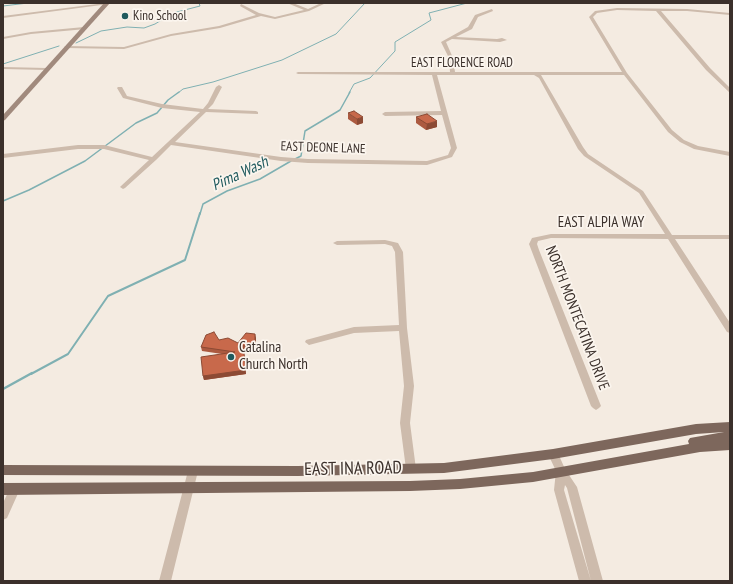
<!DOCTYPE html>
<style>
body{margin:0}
#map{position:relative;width:733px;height:584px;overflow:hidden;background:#f4ebe1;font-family:"PT Sans Narrow",sans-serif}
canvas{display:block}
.frame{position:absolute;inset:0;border:4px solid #3b302b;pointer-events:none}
</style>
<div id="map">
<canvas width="733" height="584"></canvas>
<div class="frame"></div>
</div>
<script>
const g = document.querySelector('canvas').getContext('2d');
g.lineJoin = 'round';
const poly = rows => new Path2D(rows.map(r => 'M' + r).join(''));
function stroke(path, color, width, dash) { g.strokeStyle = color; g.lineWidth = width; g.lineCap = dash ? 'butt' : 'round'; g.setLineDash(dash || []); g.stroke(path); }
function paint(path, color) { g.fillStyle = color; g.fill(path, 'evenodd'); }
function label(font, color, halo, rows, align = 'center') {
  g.font = font + ' "PT Sans Narrow",sans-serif'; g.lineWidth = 3.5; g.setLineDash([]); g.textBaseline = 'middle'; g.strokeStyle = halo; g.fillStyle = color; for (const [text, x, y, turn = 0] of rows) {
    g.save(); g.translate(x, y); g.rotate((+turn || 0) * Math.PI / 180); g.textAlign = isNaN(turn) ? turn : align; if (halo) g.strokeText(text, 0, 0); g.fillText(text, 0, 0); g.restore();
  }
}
stroke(poly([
 [3,6,28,3],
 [76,43,101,31,127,27,144,28,155,24,173,13,200,6,199,3],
 [3,64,59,46],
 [178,93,183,89,213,82,282,60,336,34,365,3],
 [349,93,354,84,370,78,395,51,395,42,431,20,429,13,467,3]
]), '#7fb0b2', 1);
stroke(poly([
 [295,159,301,156,305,131,340,110,350,92],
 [3,201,29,190,85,161,136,123,157,113,168,100,179,92],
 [200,214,203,204,227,191,260,179,291,161]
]), '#7fb0b2', 1.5);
stroke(poly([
 [31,374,68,354,108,296,185,260,200,213]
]), '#7fb0b2', 2);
stroke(poly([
 [3,389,32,373]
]), '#7fb0b2', 2.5);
paint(poly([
 [105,3,109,4,3,18,3,16,105,3],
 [287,3,293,3,308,9,321,3,326,3,309,11,275,19,261,16,220,28,171,36,124,49,66,48,64,47,66,46,124,47,171,34,219,26,256,15,240,6,241,4,259,13,275,17,304,10,287,3],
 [617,8,687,9,730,13,730,15,687,11,661,11,710,68,730,88,730,93,706,70,656,11,617,10,597,13,593,17,627,73,672,130,684,140,698,146,730,152,730,156,694,149,680,142,668,132,624,75,541,75,583,147,588,154,643,191,672,235,730,235,730,239,675,239,730,323,730,333,727,332,668,239,551,238,538,241,537,244,539,250,601,406,599,408,596,410,593,408,591,406,529,244,532,238,551,234,665,234,639,193,584,156,578,149,539,78,534,75,437,75,457,148,452,157,427,165,308,163,281,161,171,145,156,160,125,188,123,189,120,187,121,186,149,160,104,149,78,149,3,158,3,154,78,145,104,145,152,157,200,112,162,108,123,98,117,88,118,87,122,87,127,96,162,104,203,109,208,103,216,87,219,85,222,87,213,104,208,109,256,111,258,112,258,114,206,112,175,142,281,157,308,159,427,161,448,155,451,148,442,115,385,116,382,114,385,112,441,111,432,75,298,74,296,73,298,72,450,72,449,58,441,42,468,27,475,15,492,9,493,11,478,17,472,29,456,37,497,39,502,38,507,40,500,42,452,39,446,42,453,58,455,72,622,72,589,17,595,11,617,8],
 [84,27,86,27,86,29,31,34,3,39,3,37,31,32,84,27],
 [3,67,47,68,49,69,47,70,3,69,3,67],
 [385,240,398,243,403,252,407,328,414,386,410,423,416,469,415,472,411,473,407,472,406,469,400,423,404,386,399,331,354,333,309,345,305,342,306,340,354,327,399,325,395,252,392,246,385,244,337,245,333,243,337,241,385,240],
 [553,450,557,451,565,469,577,487,603,581,591,581,567,488,565,485,564,490,591,581,579,581,554,490,556,471,548,454,549,451,553,450],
 [193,467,197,468,198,471,171,581,159,581,188,471,189,468,193,467],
 [15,485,19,486,20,489,7,518,3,520,3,503,11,486,15,485]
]), '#cdbbac');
paint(poly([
 [104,3,110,3,5,120,3,121,3,115,104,3]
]), '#a18a7d');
paint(poly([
 [730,422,730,450,700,452,533,482,460,489,410,491,3,495,3,483,410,481,460,479,533,472,689,444,688,441,690,438,724,432,696,434,553,459,444,473,298,476,3,475,3,465,298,466,444,463,553,449,696,424,730,422]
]), '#7d675c');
paint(poly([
 [348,113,363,123,357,125,348,119],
 [416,117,437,127,426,130,416,123],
 [256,338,255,349,250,351,243,349,246,374,204,380,203,376,222,354,202,351,201,347,219,340,238,343]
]), '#ac5a40');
paint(poly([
 [363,117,363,123,357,125,357,119],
 [437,121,437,127,426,130,427,124],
 [255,334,256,338,255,349,250,351,249,348],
 [243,345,246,374,204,380,203,376]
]), '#8c4a34');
const building = poly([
 [354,111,363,117,357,119,348,113,354,111],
 [427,114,437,121,427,124,416,117,427,114],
 [214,332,219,340,228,338,238,343,246,333,255,334,255,345,249,348,243,345,246,370,203,376,201,357,235,352,201,347,206,335,214,332]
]);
paint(building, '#c8694b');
stroke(building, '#8c4a34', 1);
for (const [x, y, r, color] of [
 [125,16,4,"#1f5a5e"],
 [231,357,4,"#1f5a5e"]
]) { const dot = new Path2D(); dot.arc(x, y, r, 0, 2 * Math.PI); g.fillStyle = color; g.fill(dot); stroke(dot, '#fbf5ee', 1.5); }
label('13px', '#3b302b', '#fbf5ee', [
 ["Kino School",133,16]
], 'left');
label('13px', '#3b302b', '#fbf5ee', [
 ["EAST FLORENCE ROAD",462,63],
 ["EAST DEONE LANE",323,148,2]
]);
label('15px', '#3b302b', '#fbf5ee', [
 ["EAST ALPIA WAY",601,223],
 ["NORTH MONTECATINA DRIVE",577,318,69]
]);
label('15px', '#3b302b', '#fbf5ee', [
 ["Catalina",239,348],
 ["Church North",239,365]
], 'left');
label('italic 16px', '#1f5a5e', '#fbf5ee', [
 ["Pima Wash",240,174,-25]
]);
label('18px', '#3b302b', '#fbf5ee', [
 ["EAST INA ROAD",353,469,-1]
]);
</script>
